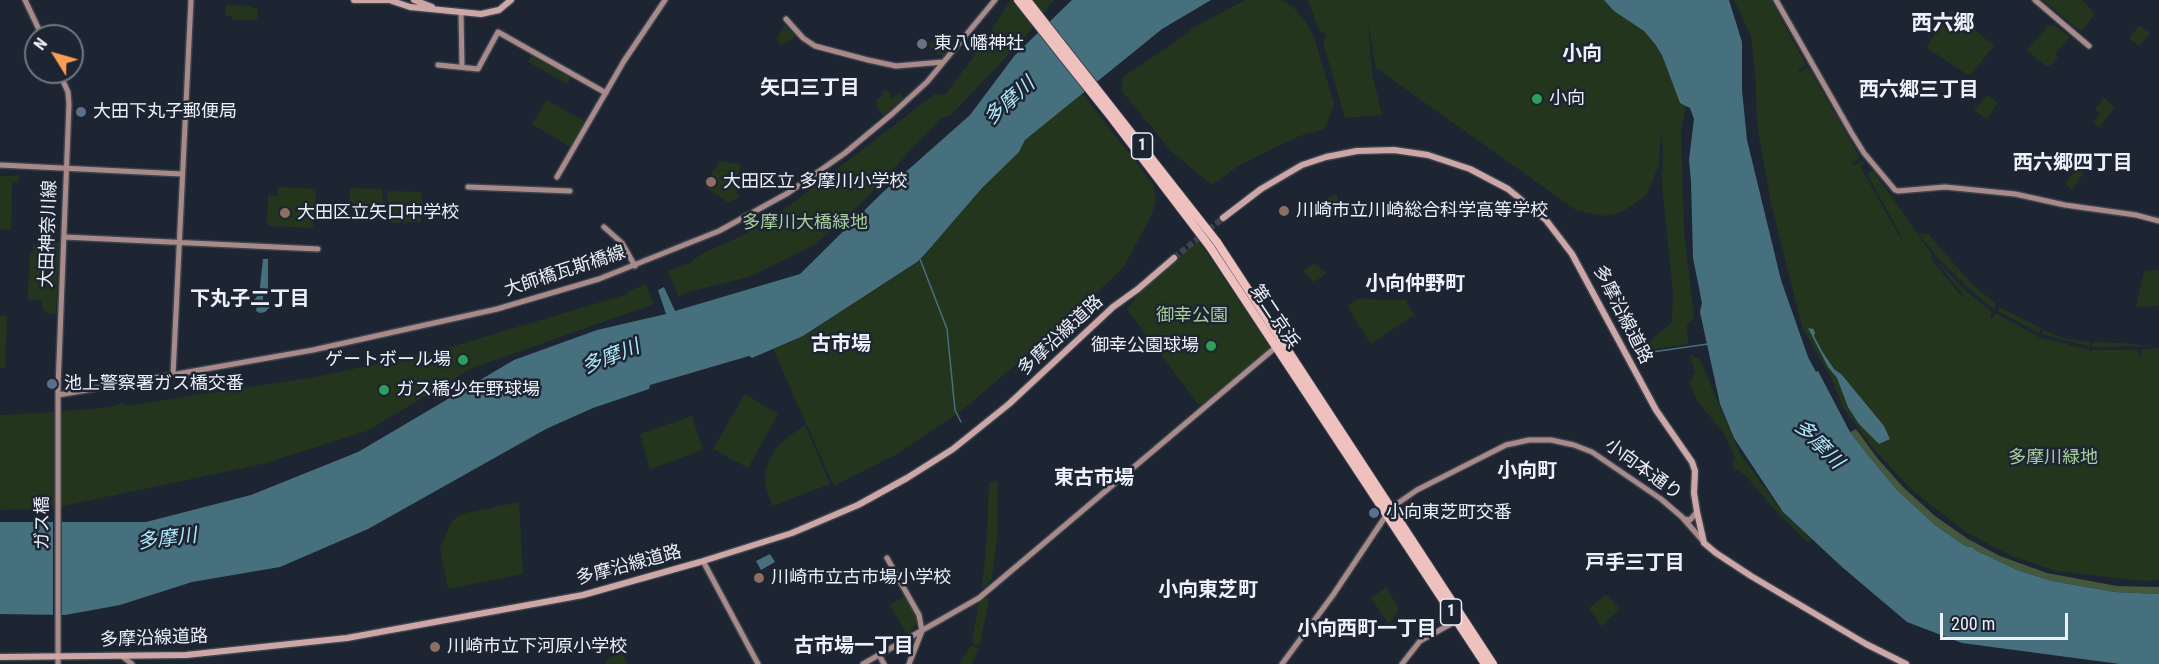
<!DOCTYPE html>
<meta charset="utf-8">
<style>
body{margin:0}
#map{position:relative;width:2159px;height:664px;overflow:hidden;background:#1e2532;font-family:"Roboto Condensed",sans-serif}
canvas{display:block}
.north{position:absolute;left:24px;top:24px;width:60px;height:60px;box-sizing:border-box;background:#1e2532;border:2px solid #707682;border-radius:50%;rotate:307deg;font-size:16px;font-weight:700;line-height:24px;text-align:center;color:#ebf0f9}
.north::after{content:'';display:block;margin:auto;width:21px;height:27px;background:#fc9d53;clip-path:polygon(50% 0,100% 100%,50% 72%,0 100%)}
.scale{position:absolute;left:1940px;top:613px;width:128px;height:27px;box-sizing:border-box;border:3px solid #ebf0f9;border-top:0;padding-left:8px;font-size:18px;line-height:21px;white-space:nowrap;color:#ebf0f9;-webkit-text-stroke:4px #1e2532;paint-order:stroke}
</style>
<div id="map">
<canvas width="2159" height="664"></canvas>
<div class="north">N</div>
<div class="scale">200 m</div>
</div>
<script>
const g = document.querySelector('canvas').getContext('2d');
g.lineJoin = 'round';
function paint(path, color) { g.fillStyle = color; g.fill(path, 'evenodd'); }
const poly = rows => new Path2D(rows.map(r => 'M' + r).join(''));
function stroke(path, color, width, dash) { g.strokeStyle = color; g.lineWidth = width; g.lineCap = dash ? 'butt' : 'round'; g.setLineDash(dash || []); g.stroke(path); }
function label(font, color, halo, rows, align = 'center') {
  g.font = font + ' "Roboto Condensed","Noto Sans JP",sans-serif'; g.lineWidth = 5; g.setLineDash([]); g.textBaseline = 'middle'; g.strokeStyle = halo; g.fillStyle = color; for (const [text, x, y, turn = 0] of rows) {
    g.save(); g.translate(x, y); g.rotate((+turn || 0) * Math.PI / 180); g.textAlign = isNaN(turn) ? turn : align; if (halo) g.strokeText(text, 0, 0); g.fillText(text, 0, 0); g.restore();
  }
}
paint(poly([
 [1011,0,1054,0,1026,36,951,115,941,118,860,204,816,244,749,277,684,293,679,298,668,271,690,263,701,254,746,234,753,227,777,215,935,94,945,95,992,32,993,27],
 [1245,0,1282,0,1293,7,1305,21,1314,37,1334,104,1325,129,1299,136,1274,148,1238,166,1212,185,1172,152,1121,90,1123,77,1188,33,1189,30],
 [1308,0,1372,0,1370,10,1372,0,1648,0,1681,73,1686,108,1681,130,1684,232,1694,318,1687,324,1688,344,1649,350,1646,344,1672,323,1673,292,1662,184,1663,145,1661,132,1659,164,1647,195,1622,212,1603,216,1576,210,1376,68,1368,23,1372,74,1382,115,1345,118,1323,42,1327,35,1319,30],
 [1734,0,1771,0,1805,63,1805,65,1798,70,1800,72,1808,68,1810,70,1859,156,1859,158,1852,163,1853,166,1861,162,1865,163,1860,166,1898,234,1903,240,1869,177,1868,172,1874,172,1931,253,1932,260,1962,297,1963,294,1932,256,1965,290,1992,312,1990,318,1992,319,1995,313,2038,336,2036,342,2039,337,2089,350,2090,356,2091,350,2138,350,2139,356,2141,357,2141,350,2159,348,2159,580,2144,581,2056,571,2010,555,1967,533,1912,490,1872,447,1843,407,1832,379,1802,327,1771,203,1757,125,1756,83,1751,36],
 [2043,0,2082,0,2095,14,2082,30,2079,30],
 [226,5,252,6,252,8,258,8,257,20,233,20,232,16,225,16],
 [1951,10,1994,46,1970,75,1968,75,1927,48,1927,46],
 [784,25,796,36,781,46,777,38],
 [2049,25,2052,27,2054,25,2070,37,2055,54,2058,57,2051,65,2046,66,2027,50],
 [2140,25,2150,33,2139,46,2129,38],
 [933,42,943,44,949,49,943,57,929,46],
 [532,56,571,78,567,84,528,62],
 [887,90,892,98,900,93,903,98,883,116,877,106,876,100,884,95,882,92],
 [1082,93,1153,184,1156,200,1152,214,1123,268,1052,334,961,411,897,454,834,486,773,349,804,336,917,262,927,253,982,188,1019,152,1025,140],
 [1987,95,1998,103,1987,119,1974,110],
 [2104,98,2115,107,2099,128,2093,123,2100,114,2095,109],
 [547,100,586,122,572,148,532,124],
 [720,161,741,165,738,175,740,176,736,193,739,195,738,198,729,203,706,188,705,183],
 [2079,165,2085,171,2072,190,2065,184],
 [0,176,20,176,19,180,12,184,11,230,0,229],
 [278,187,316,189,313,228,267,226,268,195,278,196],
 [350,188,382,189,384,222,350,201],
 [387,191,422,192,421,222,389,223],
 [1337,194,1341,216,1337,219,1324,200],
 [1919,234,1928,234,1970,282,1996,304,1994,309,1966,286,1938,258],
 [1198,240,1269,345,1269,351,1204,405,1198,404,1127,309,1143,288],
 [48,243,59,243,56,314,48,314,42,309,42,300,30,300,28,298,30,253,33,253,33,245,48,245],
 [1314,263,1327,273,1314,282,1303,271],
 [2159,270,2159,306,2136,307,2144,271],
 [646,284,654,304,472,368,367,431,262,464,49,509,0,510,0,415,42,413,110,407,123,403,125,406,316,377,441,350,628,294,629,291],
 [1359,299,1405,300,1414,315,1371,344,1347,306],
 [1999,307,2041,328,2039,333,1998,311],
 [0,316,7,316,5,368,0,368],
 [2044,330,2063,338,2090,342,2089,346,2042,334],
 [2093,342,2120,343,2154,346,2092,347],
 [1692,354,1693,358,1699,357,1739,452,1783,513,1811,539,1808,543,1774,509,1747,477,1733,467,1731,462,1736,459,1723,432,1697,401,1689,382,1693,380,1692,375,1695,373,1690,355],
 [745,394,778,414,748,468,713,449],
 [692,416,703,450,650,469,640,434],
 [805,425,830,484,772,506,765,483,765,471,773,453,785,439],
 [998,481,997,537,992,579,982,588,987,537,989,483],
 [519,502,523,574,448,589,440,548,452,521,461,514],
 [1385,588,1387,589,1399,609,1389,624,1371,598],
 [1606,595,1620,609,1601,626,1589,608],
 [905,596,916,615,917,621,912,631,907,634,890,605],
 [985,596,989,598,980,645,974,644,972,641,979,601],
 [971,646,979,648,972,664,959,664],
 [621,653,628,664,606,664,606,660]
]), '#24351d');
paint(poly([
 [1856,429,1878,459,1903,487,1935,516,1968,539,2000,556,2047,573,2117,586,2159,587,2159,594,2115,592,2052,581,2017,570,1977,551,1972,547,1965,546,1935,525,1897,490,1867,454,1850,432]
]), '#44583c');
paint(poly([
 [1072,0,1211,0,1162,29,1025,140,1019,152,982,188,926,253,917,262,803,336,752,358,749,356,650,385,649,389,593,408,546,429,368,529,280,567,192,582,120,605,65,615,0,614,0,522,146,522,251,495,358,452,514,360,597,330,666,314,658,290,664,287,675,311,800,274,883,192,970,115,1015,55],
 [1604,0,1729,0,1742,42,1742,90,1747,140,1781,280,1808,357,1816,372,1818,371,1850,432,1867,454,1897,490,1935,525,1965,546,1972,547,1977,551,2017,570,2052,581,2115,592,2159,594,2159,664,2120,664,1962,643,1907,622,1842,567,1783,512,1734,438,1720,404,1700,312,1702,303,1693,258,1691,181,1689,160,1694,119,1690,108,1680,103,1662,55,1655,44,1644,31,1614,11],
 [263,259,268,259,268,289,260,288,260,286],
 [258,290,268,290,268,295,263,295,263,305,271,306,265,312,260,313,256,311,257,305,253,301,261,292],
 [1808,328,1812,329,1813,328,1815,333,1814,336,1822,351,1834,369,1842,375,1884,426,1890,439,1879,444,1859,424,1848,407,1837,378,1828,367],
 [770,554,775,562,761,570,756,561]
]), '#47707f');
paint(poly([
 [53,520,62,520,62,618,53,618]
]), '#1e2532');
stroke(poly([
 [920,259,947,329,955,410,961,422],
 [1642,358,1652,352,1708,344]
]), '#47707f', 1.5);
stroke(poly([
 [1174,258,1223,218]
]), '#3d4350', 6, [6, 3]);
const secondary = poly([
 [25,0,42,36],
 [1776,0,1851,132,1864,153,1895,190,1898,191,1945,187,2015,194,2065,205,2136,215,2159,221],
 [2035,0,2089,46],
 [461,12,462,67],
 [786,19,803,38,815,46,868,60,896,66,943,62],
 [438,65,478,69,498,32,606,93],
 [0,165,182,174],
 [557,177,624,61,665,0],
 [468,187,570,191],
 [604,227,622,243,635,266],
 [64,237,318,249],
 [173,375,191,0],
 [58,395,313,350,497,309,599,279,719,231,788,193,845,153,892,114,927,82,995,0],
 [1684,519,1690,520,1697,512],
 [887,558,919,615,922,631,909,664],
 [703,561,758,664],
 [879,655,884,664],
 [123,657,132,664],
 [58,664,58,387,69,104,68,92,59,72],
 [863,664,979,598,1276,347,1287,342],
 [1282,664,1333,595,1391,508,1417,490,1506,445,1529,440,1551,440,1574,445,1592,452,1661,499,1682,517,1703,541],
 [1402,664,1420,641,1458,620]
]);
const primary = poly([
 [354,0,395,0],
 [414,0,432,7],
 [392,1,410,7,481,14,499,10,511,0],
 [1223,218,1261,189,1302,165,1326,157,1357,151,1394,150,1428,155,1470,169,1508,189,1546,220,1572,254,1656,410,1692,462,1695,471,1694,493,1697,512,1704,543,1716,553,1751,576,1866,644,1906,664],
 [0,657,186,655,347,638,583,595,700,562,792,533,858,505,907,478,953,449,1009,404,1113,307,1138,289,1174,258]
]);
const highway = poly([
 [1018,0,1063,57],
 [1027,0,1067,51],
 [1217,242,1493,664],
 [1210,247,1485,664]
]);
stroke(secondary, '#3b414e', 8);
stroke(primary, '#3b414e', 9);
stroke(highway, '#3b414e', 10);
stroke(secondary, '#a88b89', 5);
stroke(primary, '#cca7a5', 6);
stroke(highway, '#eec1be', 8);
const highwayBridge = poly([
 [1067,51,1217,242],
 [1063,57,1111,117,1210,247]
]);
stroke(highwayBridge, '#3b414e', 10, []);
stroke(highwayBridge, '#eec1be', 8);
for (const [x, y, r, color] of [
 [922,44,6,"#6b7280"],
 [1537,99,6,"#2e9e5b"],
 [81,112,6,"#5c6f8a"],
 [711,182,6,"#8d6e63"],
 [1284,211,6,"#8d6e63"],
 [285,213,6,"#8d6e63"],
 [1211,346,6,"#2e9e5b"],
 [463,360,6,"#2e9e5b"],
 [52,384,6,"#5c6f8a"],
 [384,390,6,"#2e9e5b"],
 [1374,513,6,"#5c6f8a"],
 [759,578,6,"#8d6e63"],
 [435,647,6,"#8d6e63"]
]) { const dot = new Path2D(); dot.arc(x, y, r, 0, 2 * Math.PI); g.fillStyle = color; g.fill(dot); stroke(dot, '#1e2532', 2); }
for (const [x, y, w] of [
 [1142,146,21],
 [1451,612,21]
]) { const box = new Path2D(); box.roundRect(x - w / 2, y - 13, w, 26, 4.5); g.fillStyle = '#1e2532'; g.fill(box); stroke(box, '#ebf0f9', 1.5); }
label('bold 16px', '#ebf0f9', null, [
 ["1",1142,146],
 ["1",1451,612]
]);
label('18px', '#ebf0f9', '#1e2532', [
 ["東八幡神社",934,44],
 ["小向",1549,99],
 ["大田下丸子郵便局",93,112],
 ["大田区立 多摩川小学校",723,182],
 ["川崎市立川崎総合科学高等学校",1296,211],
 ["大田区立矢口中学校",297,213],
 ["御幸公園球場",1199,346,"right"],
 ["ゲートボール場",451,360,"right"],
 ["池上警察署ガス橋交番",64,384],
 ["ガス橋少年野球場",396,390],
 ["小向東芝町交番",1386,513],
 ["川崎市立古市場小学校",771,578],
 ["川崎市立下河原小学校",447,647]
], 'left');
label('18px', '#a8ce9b', '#1e2532', [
 ["多摩川大橋緑地",805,223],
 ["御幸公園",1192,316],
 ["多摩川緑地",2053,458]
]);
label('18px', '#ebf0f9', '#1e2532', [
 ["大田神奈川線",49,234,-88],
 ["大師橋瓦斯橋線",565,272,-18],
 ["多摩沿線道路",1622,315,63],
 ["第二京浜",1274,317,56],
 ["多摩沿線道路",1061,336,-43],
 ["小向本通り",1643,470,36],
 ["ガス橋",43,523,-90],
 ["多摩沿線道路",629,566,-15],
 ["多摩沿線道路",154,639,-2]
]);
label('bold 20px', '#ebf0f9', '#1e2532', [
 ["小向",1582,55],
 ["矢口三丁目",810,89],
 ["西六郷三丁目",1919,91],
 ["西六郷四丁目",2073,164],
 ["小向仲野町",1415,285],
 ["下丸子二丁目",250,300],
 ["古市場",841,345],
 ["小向町",1527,472],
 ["東古市場",1094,479],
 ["戸手三丁目",1635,564],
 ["小向東芝町",1208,591],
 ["小向西町一丁目",1367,630],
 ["古市場一丁目",854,647]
]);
label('italic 20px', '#afe9fd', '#1e2532', [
 ["多摩川",1010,102,-42],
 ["多摩川",611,358,-22],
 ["多摩川",1818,445,45],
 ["多摩川",167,540,-7]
]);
label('bold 21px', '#ebf0f9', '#1e2532', [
 ["西六郷",1943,25]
]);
</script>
